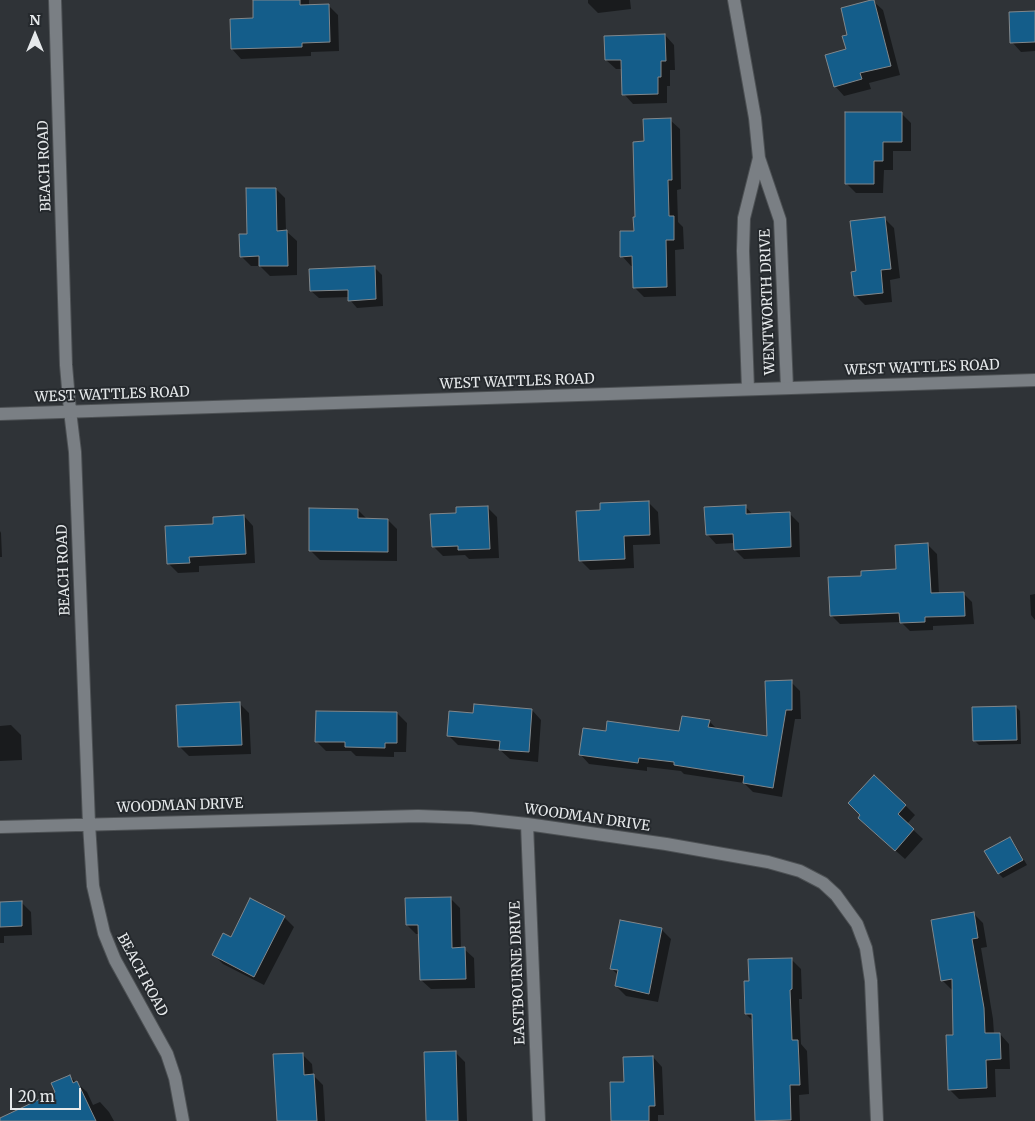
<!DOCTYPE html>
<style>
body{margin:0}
#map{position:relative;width:1035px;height:1121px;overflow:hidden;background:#2f3337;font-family:Merriweather,serif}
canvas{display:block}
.north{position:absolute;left:10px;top:10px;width:50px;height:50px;-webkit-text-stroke:4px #25292d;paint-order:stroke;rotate:0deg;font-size:14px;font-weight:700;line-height:20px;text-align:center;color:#e6e9eb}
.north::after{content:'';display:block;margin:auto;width:18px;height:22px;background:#e6e9eb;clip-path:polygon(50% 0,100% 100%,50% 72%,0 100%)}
.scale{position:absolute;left:10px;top:1088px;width:71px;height:22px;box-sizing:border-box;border:2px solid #e6e9eb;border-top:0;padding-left:6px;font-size:15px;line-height:18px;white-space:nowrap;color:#e6e9eb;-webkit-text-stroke:4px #25292d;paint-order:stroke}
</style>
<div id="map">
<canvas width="1035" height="1121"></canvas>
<div class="north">N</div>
<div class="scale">20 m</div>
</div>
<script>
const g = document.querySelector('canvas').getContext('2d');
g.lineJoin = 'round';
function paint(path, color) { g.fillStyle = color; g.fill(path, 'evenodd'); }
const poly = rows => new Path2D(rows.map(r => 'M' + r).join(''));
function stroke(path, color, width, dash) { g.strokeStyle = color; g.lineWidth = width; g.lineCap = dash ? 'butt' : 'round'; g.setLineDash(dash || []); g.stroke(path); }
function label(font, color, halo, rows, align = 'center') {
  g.font = font + ' Merriweather,serif'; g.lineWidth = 4; g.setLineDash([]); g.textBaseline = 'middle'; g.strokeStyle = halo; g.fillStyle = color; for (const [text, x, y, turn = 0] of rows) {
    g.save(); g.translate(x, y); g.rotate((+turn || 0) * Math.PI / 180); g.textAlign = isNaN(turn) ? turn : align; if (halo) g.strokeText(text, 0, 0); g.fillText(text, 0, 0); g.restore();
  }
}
paint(poly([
 [254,0,309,0,309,6,328,5,338,15,339,51,311,52,311,56,241,59,232,49,255,19],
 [588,0,630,0,631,9,598,13,588,3],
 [873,1,883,10,900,75,869,83,871,89,844,96,835,86,847,50,849,36],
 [1035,12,1035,51,1021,52,1012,42],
 [665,35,674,45,675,70,670,70,670,86,667,86,667,103,633,104,624,94,623,69,616,69,606,60],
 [901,113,911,123,911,151,893,151,893,170,884,170,883,193,856,193,846,183],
 [670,120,680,129,681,189,677,190,678,222,683,227,684,249,675,250,676,296,644,297,634,287,633,266,631,266,622,256,635,232,645,143],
 [276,189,285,198,286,231,297,241,297,275,270,276,260,266,251,266,241,256,248,236],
 [884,218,894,228,900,278,890,280,892,302,865,305,855,295,857,272],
 [374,267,382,275,383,306,357,308,350,300,349,297,319,298,311,291],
 [648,502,658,512,660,544,633,545,634,568,590,570,580,560,602,511],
 [745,506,753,515,789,513,799,523,800,557,744,559,735,550,734,543,716,544,707,534],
 [488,508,497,517,499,558,469,559,465,555,443,556,433,546,458,514],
 [358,510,367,519,388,520,397,529,397,561,320,560,310,550],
 [244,516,253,526,255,563,199,566,199,572,178,573,168,563,214,525],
 [0,531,1,533,2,557,0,557],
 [928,545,937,554,939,594,963,593,972,602,974,624,933,626,933,630,910,631,901,622,840,624,831,615,897,570],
 [1035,594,1035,620,1031,615,1030,595],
 [791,682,800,691,801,719,795,719,782,797,753,792,744,783,684,774,681,771,647,767,647,771,589,764,580,754,607,732,680,732,709,721,718,730,768,738],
 [240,704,249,713,251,754,189,756,179,746],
 [1016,707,1020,711,1021,744,979,745,974,740],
 [532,710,541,720,538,762,510,759,499,749,458,745,449,736,474,715],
 [397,713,407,723,406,752,394,752,394,757,356,756,351,751,326,751,316,741],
 [11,725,21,735,22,760,0,761,0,726],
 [905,805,915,815,907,824,923,839,905,859,869,827],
 [1010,838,1014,843,1027,865,1003,878,999,874,986,852],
 [451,899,460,908,461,949,464,949,474,958,475,988,431,989,421,980,420,934,416,934,407,925],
 [21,902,31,912,32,935,4,936,4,943,0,943,0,903],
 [974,914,983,923,987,947,981,948,993,1019,994,1034,1000,1034,1009,1044,1010,1069,995,1069,996,1097,959,1099,949,1089,955,1036,953,989,952,990,942,980],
 [284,917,294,927,264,985,223,964,214,955,231,938],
 [621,921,662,930,671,939,658,1002,626,996,616,986,619,976,611,968],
 [791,959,801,969,802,999,799,999,801,1044,807,1051,809,1094,799,1095,800,1121,757,1121,753,1021,746,1014,750,982],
 [455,1052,465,1062,467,1121,427,1121],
 [302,1054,312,1064,313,1075,323,1085,325,1121,278,1121],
 [653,1057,662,1067,664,1115,658,1115,658,1121,612,1121],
 [69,1076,87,1092,93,1105,100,1102,109,1112,114,1121,29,1121]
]), '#0007');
const building = poly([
 [253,0,300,0,300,5,329,4,330,42,302,43,302,47,231,49,230,19,253,18,253,0],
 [871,0,874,0,891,66,860,73,862,79,834,87,825,55,846,49,842,36,847,35,841,8,871,0],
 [1035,11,1035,42,1010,43,1009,12,1035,11],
 [665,34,666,61,661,61,661,77,658,77,658,94,622,95,621,60,605,60,604,36,665,34],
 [845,112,902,112,902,142,883,142,883,161,874,161,874,184,845,184,845,112],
 [671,118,672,180,668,180,669,216,674,216,674,240,666,240,667,287,633,288,632,256,620,257,620,231,634,231,633,217,635,217,633,142,644,141,643,119,671,118],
 [246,188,276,188,277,231,287,230,288,266,259,266,259,256,240,257,239,234,247,234,246,188],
 [885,217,891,269,881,270,883,293,854,296,851,272,856,271,850,221,885,217],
 [375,266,376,299,348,301,348,290,310,291,309,269,375,266],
 [649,501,650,535,624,536,625,559,579,561,576,511,600,510,600,503,649,501],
 [746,505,746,514,790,512,791,547,734,550,733,534,706,535,704,507,746,505],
 [488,506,490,549,458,550,458,546,432,547,430,514,456,513,456,507,488,506],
 [309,508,358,509,358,518,388,519,388,552,309,551,309,508],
 [244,515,246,554,189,557,190,563,167,564,165,526,213,524,213,517,244,515],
 [928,543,931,593,964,592,965,616,925,617,925,622,900,623,899,613,830,616,828,577,861,576,861,571,896,569,895,545,928,543],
 [792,680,792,710,786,710,773,788,743,783,744,776,674,765,674,762,639,758,638,763,579,755,583,728,606,731,607,721,679,731,682,716,710,720,708,727,767,736,765,681,792,680],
 [240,702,242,745,178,747,176,705,240,702],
 [474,704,532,709,529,752,499,750,500,741,447,736,449,711,473,713,474,704],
 [1016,706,1017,740,973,741,972,707,1016,706],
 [316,711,397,712,397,743,385,743,385,748,345,747,345,742,315,742,316,711],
 [874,775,906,805,898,814,914,829,895,851,858,818,860,815,848,803,874,775],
 [1010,837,1023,860,998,874,984,851,1010,837],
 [451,897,452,948,465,947,466,979,420,980,418,925,406,925,405,898,451,897],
 [250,898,285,916,254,977,212,955,223,933,231,937,250,898],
 [22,901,22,926,0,927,0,902,22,901],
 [974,912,978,938,972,939,984,1008,985,1033,1000,1033,1001,1059,986,1060,987,1088,948,1090,946,1035,953,1035,952,979,941,981,931,920,974,912],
 [620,920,662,928,649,994,615,986,618,970,610,969,620,920],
 [792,958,792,989,790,990,792,1040,798,1040,800,1085,790,1085,791,1120,755,1121,752,1014,745,1014,744,981,749,981,748,959,792,958],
 [456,1051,458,1121,426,1121,424,1052,456,1051],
 [303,1053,304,1075,314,1074,317,1121,277,1121,273,1054,303,1053],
 [653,1056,655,1106,649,1106,649,1121,611,1121,610,1082,624,1082,623,1057,653,1056],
 [70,1075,73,1083,77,1081,96,1121,0,1121,0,1118,55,1092,51,1083,70,1075]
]);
paint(building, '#145d8a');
stroke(building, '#81878b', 1);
const minor = poly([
 [734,0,755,118,759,158],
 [748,389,743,251,744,218,759,158,780,220,787,388],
 [70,411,75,452,89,824,93,886,104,933,115,960,167,1054,175,1078,183,1121],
 [527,824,539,1121],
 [0,827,418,816,471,818,527,824,666,844,768,862,800,871,823,883,836,895,857,924,866,948,871,981,877,1121]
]);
const tertiary = poly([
 [55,0,66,365,70,411],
 [0,414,1035,380]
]);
stroke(minor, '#4d5154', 14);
stroke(tertiary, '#4d5154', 14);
stroke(minor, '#7a7f84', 12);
stroke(tertiary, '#7a7f84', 12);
label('14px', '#e6e9eb', '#25292d', [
 ["BEACH ROAD",45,166,-92],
 ["WENTWORTH DRIVE",768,302,-92],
 ["WEST WATTLES ROAD",922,368,-2],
 ["WEST WATTLES ROAD",517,382,-2],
 ["WEST WATTLES ROAD",112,395,-2],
 ["BEACH ROAD",64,570,-92],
 ["WOODMAN DRIVE",180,806,-2],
 ["WOODMAN DRIVE",587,818,8],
 ["EASTBOURNE DRIVE",518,973,-92],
 ["BEACH ROAD",142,975,62]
]);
</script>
